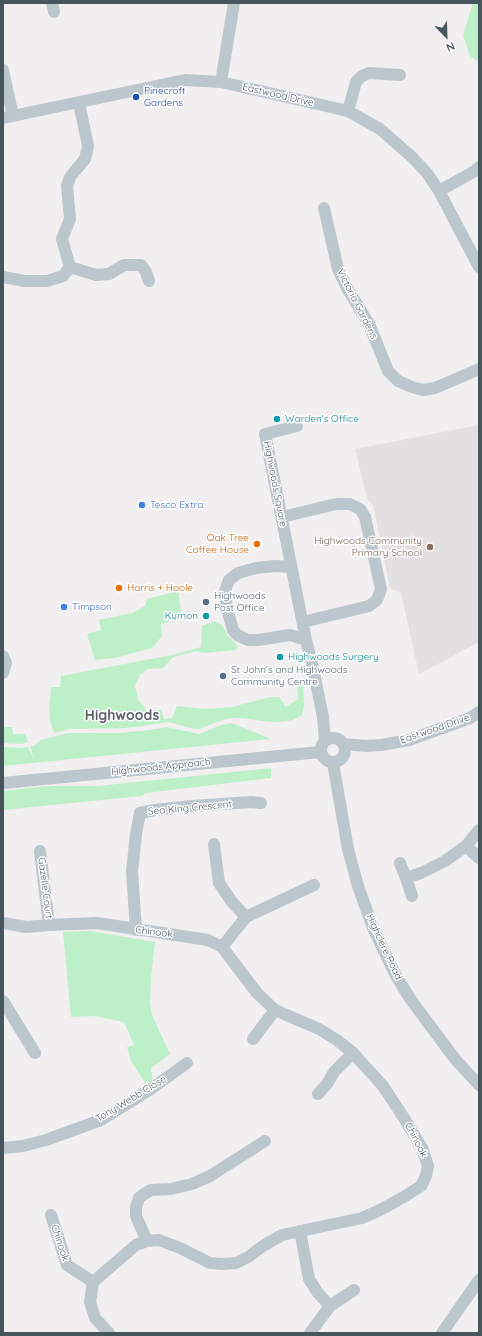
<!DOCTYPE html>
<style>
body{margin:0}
#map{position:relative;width:482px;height:1336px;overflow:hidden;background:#f2eff0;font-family:Quicksand,sans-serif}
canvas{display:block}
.frame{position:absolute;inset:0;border:4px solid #47565d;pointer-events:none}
.north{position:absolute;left:426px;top:16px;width:40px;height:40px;-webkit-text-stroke:3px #fff;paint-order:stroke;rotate:157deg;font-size:11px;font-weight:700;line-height:16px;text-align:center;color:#47565d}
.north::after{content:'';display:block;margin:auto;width:14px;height:18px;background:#47565d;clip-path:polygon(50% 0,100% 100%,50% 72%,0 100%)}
</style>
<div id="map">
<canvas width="482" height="1336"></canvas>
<div class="frame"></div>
<div class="north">N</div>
</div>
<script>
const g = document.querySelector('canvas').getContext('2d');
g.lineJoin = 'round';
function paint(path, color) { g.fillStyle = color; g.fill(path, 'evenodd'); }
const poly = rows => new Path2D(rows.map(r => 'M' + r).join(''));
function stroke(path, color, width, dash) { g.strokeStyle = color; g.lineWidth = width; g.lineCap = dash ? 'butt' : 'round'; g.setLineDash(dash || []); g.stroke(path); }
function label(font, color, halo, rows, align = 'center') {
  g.font = font + ' Quicksand,sans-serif'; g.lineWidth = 3; g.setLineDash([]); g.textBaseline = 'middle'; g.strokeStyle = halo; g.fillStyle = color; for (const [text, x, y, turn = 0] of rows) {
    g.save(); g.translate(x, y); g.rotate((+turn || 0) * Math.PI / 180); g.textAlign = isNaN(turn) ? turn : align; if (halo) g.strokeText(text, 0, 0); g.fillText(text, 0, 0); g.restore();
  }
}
paint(poly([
 [479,425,479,642,419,674,401,593,390,588,373,505,367,498,355,449]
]), '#e3e0e2');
paint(poly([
 [473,3,479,3,479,62,470,56,463,35],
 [178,591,182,617,161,624,162,636,152,648,115,658,95,660,87,634,101,630,99,620,132,613,145,606,147,599],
 [215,621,222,625,228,636,238,646,236,650,205,653,197,651,173,657,163,668,148,669,140,675,135,685,138,699,146,710,161,710,164,719,172,718,177,706,205,709,232,707,270,697,279,697,286,707,298,699,297,684,303,685,304,705,302,715,293,720,281,722,270,722,240,718,231,718,220,721,199,729,189,728,169,722,127,728,70,729,54,733,50,721,49,707,51,687,60,687,61,676,172,655,201,647,202,626],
 [232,723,271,739,3,766,3,747,21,748,28,747,34,759,30,746,34,746,41,740,68,733,117,733,150,730,166,727,199,734,221,725],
 [3,727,12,727,13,734,25,734,28,742,21,744,3,743],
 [271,768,271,778,146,793,142,796,3,810,3,791,45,786,98,786],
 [90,931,155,942,151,978,150,1003,152,1015,170,1054,151,1068,153,1083,147,1086,131,1061,127,1047,134,1045,124,1022,95,1016,71,1017,63,932]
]), '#bdf0c9');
stroke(poly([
 [52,3,54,12],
 [3,70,13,116],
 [221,82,234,3],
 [79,103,88,146,85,159,70,177,67,186,70,219,62,239,70,267,96,275,109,274,124,265,141,265,146,272,149,281],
 [348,111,356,82,362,76,369,73,400,75],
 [3,118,185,80,221,82,348,111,380,129,412,157,427,173,439,191,479,267],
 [439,191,475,171,479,167],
 [324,208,338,269,347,288,369,324,388,371,398,381,412,387,423,390,435,388,479,369],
 [3,277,25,281,47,281,63,276,70,267],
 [297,426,265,434,306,640,312,663,323,717,325,740],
 [282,517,336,504,350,504,360,509,365,517,381,589,377,600,369,606,303,622],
 [291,567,275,566,256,568,238,573,229,580,225,591,227,609,233,630,237,635,248,640,258,640,290,635,306,640],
 [3,656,6,663,3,673],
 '321 750a12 12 0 1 1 24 0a12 12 0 1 1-24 0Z',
 [343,744,366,746,381,745,409,740,470,718,479,712],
 [333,763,348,849,358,886,373,928,396,976,411,1000,455,1059,479,1085],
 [3,783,320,752],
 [214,844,219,883,232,902,246,917],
 [466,846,479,858],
 [40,851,49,925],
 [400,863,406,878,421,873,445,861,466,846,479,830],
 [406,878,412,896],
 [3,923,26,927,49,925,97,923,208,940,222,947,257,993,275,1010,319,1029,337,1040,353,1053,383,1086,404,1118,422,1148,428,1166,426,1176,421,1186,402,1198,380,1210,362,1218,282,1235,263,1246,248,1257,236,1263,223,1264,210,1263,180,1248,159,1240,147,1241,136,1245,93,1282,90,1302,95,1318,109,1333],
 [136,930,132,871,136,834,140,813,155,810,192,806,251,802,261,803],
 [222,947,246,917,314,885],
 [3,1001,35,1053],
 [253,1039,275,1010],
 [318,1094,327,1084,334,1072,353,1053],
 [3,1148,23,1146,46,1140,101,1120,151,1089,187,1063],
 [51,1215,67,1265,93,1282],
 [300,1231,309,1279,318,1293,330,1306],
 [147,1241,136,1216,136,1207,139,1198,144,1194,151,1190,171,1189,192,1184,210,1176,265,1141],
 [310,1333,330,1306,354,1290],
 [442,1333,479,1280]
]), '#bbc6cd', 12);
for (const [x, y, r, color] of [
 [136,97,4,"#1a4fb4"],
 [277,419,4,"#0f9aa8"],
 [142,505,4,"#3f7fe0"],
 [257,544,4,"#e8710a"],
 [430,547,4,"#8d6e63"],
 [119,588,4,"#e8710a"],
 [206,602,4,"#5c6f8a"],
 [64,607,4,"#3f7fe0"],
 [206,616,4,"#0f9aa8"],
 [280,657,4,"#0f9aa8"],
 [223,676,4,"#5c6f8a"]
]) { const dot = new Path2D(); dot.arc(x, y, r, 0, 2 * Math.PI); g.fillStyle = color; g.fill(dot); stroke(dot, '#fff', 1.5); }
label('10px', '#164399', '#fff', [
 ["Pinecroft",144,91],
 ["Gardens",144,103]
], 'left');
label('10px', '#47565d', '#fff', [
 ["Eastwood Drive",278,95,13],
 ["Victoria Gardens",357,304,63],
 ["Highwoods Square",275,484,79],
 ["Eastwood Drive",435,729,-19],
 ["Highwoods Approach",161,767,-6],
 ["Sea King Crescent",190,808,-5],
 ["Gazelle Court",45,888,83],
 ["Chinook",154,932,7],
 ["Highclere Road",384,947,65],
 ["Tony Webb Close",131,1099,-31],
 ["Chinook",416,1140,63],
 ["Chinook",60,1243,72]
]);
label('10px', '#0d838f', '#fff', [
 ["Warden's Office",285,419],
 ["Kumon",198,616,"right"],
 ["Highwoods Surgery",288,657]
], 'left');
label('10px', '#366cbe', '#fff', [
 ["Tesco Extra",150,505],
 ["Timpson",72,607]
], 'left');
label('10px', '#c56008', '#fff', [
 ["Oak Tree",249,538],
 ["Coffee House",249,550],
 ["Harris + Hoole",127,588,"left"]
], 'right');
label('10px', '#785e54', '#fff', [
 ["Highwoods Community",422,541],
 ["Primary School",422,553]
], 'right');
label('10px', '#4e5e75', '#fff', [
 ["Highwoods",214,596],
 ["Post Office",214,608],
 ["St John's and Highwoods",231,670],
 ["Community Centre",231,682]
], 'left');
label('bold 14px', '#5c6165', '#fff', [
 ["Highwoods",122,716]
]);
</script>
